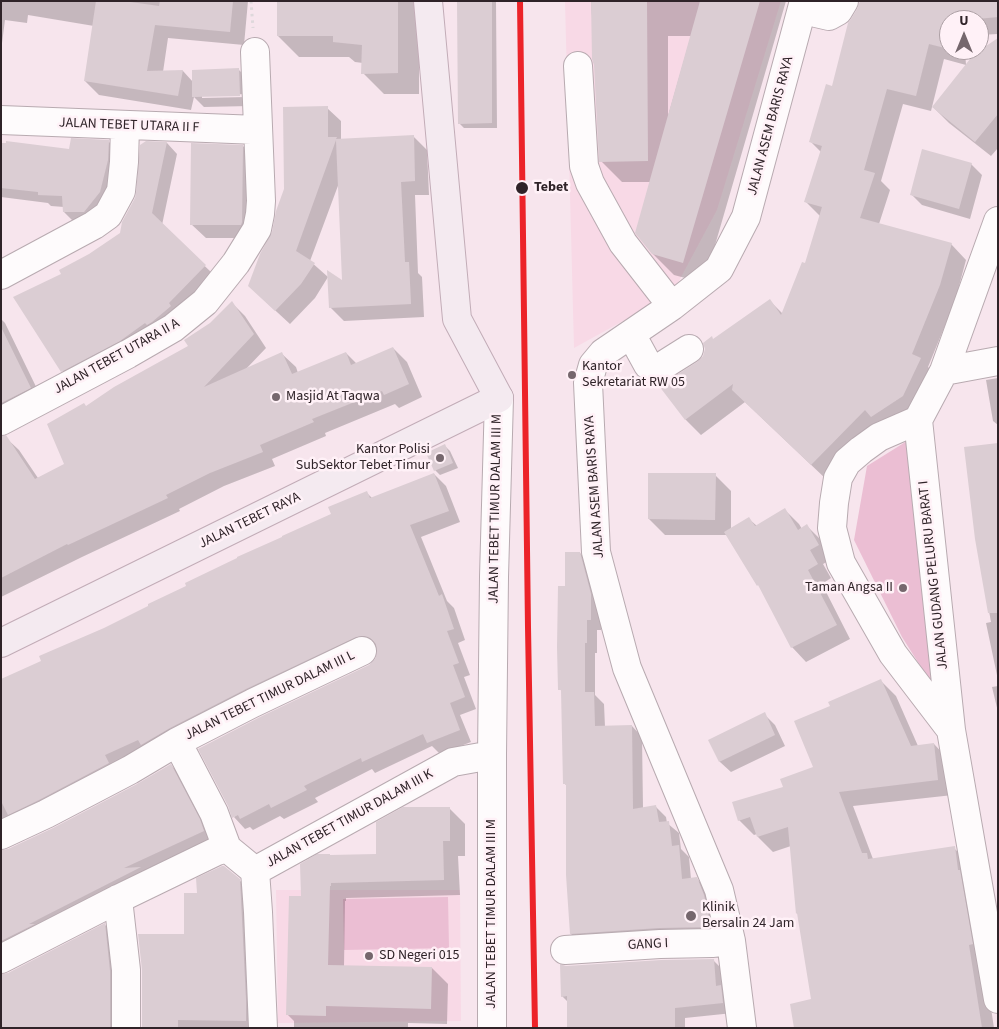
<!DOCTYPE html>
<style>
body{margin:0}
#map{position:relative;width:999px;height:1029px;overflow:hidden;background:#f7e5ed;font-family:"Source Sans 3",sans-serif}
canvas{display:block}
.frame{position:absolute;inset:0;border:2px solid #2f2328;pointer-events:none}
.north{position:absolute;left:939px;top:10px;width:50px;height:50px;box-sizing:border-box;background:#fff1f7;border:1px solid #ac9fa4;border-radius:50%;rotate:0deg;font-size:14px;font-weight:700;line-height:20px;text-align:center;color:#2f2328}
.north::after{content:'';display:block;margin:auto;width:18px;height:22px;background:#75676d;clip-path:polygon(50% 0,100% 100%,50% 72%,0 100%)}
</style>
<div id="map">
<canvas width="999" height="1029"></canvas>
<div class="frame"></div>
<div class="north">U</div>
</div>
<script>
const g = document.querySelector('canvas').getContext('2d');
g.lineJoin = 'round';
function paint(path, color) { g.fillStyle = color; g.fill(path, 'evenodd'); }
const poly = rows => new Path2D(rows.map(r => 'M' + r).join(''));
function stroke(path, color, width, dash) { g.strokeStyle = color; g.lineWidth = width; g.lineCap = dash ? 'butt' : 'round'; g.setLineDash(dash || []); g.stroke(path); }
function label(font, color, halo, rows, align = 'center') {
  g.font = font + ' "Source Sans 3",sans-serif'; g.lineWidth = 5; g.setLineDash([]); g.textBaseline = 'middle'; g.strokeStyle = halo; g.fillStyle = color; for (const [text, x, y, turn = 0] of rows) {
    g.save(); g.translate(x, y); g.rotate((+turn || 0) * Math.PI / 180); g.textAlign = isNaN(turn) ? turn : align; if (halo) g.strokeText(text, 0, 0); g.fillText(text, 0, 0); g.restore();
  }
}
paint(poly([
 [565,1,781,1,717,210,672,294,574,348],
 [276,890,460,890,461,1021,278,1023]
]), '#f8d9e6');
paint(poly([
 [915,436,935,689,902,637,854,540,867,466],
 [448,897,449,948,344,950,343,899]
]), '#ebbed3');
paint(poly([
 [1,1,248,1,244,45,168,38,163,72,183,71,193,82,238,69,249,80,250,106,204,107,194,97,191,110,99,95,85,81,94,26,28,15,27,23,5,20,1,51],
 [246,94,246,97,202,98,202,96],
 [278,1,419,1,419,94,384,94,363,73,363,63,355,62,349,57,299,57,278,36],
 [458,1,496,1,497,128,464,128,459,123],
 [591,1,786,1,704,283,674,275,653,254,651,182,622,182,601,161],
 [668,36,691,36,668,116],
 [998,1,998,34,979,35,979,20,949,20,949,50,965,50,966,65,944,59,931,111,903,104,881,181,890,190,879,224,951,244,966,260,955,301,928,367,936,375,918,412,827,480,745,402,701,435,686,420,658,383,670,381,698,363,704,356,713,340,770,301,783,314,806,265,821,217,805,201,821,152,811,142,833,88,849,23],
 [998,40,998,148,991,156,949,123,933,107],
 [327,108,341,121,341,140,413,136,427,150,429,195,415,195,418,273,422,277,424,317,344,321,330,307,344,282,339,183,310,261,328,277,315,298,290,324,265,301,273,233],
 [108,141,120,153,112,204,76,224,64,212,64,207,51,206,48,203,1,197,1,144,70,150],
 [146,143,167,143,177,154,162,225,212,273,212,280,130,351,73,381,62,371,128,244],
 [243,146,257,160,255,238,206,238,191,224],
 [971,164,982,175,970,219,922,205,911,194],
 [232,303,245,316,266,348,246,369,282,354,296,367,298,373,346,353,357,364,393,348,407,362,422,397,399,408,395,404,325,433,326,436,272,459,275,466,224,486,179,509,180,511,82,557,1,597,1,438,5,437,19,450,38,478,65,465,86,407,190,346],
 [1,319,5,323,43,401,1,426],
 [998,378,998,425,993,421,986,380],
 [998,444,998,680,986,623,991,622,976,539],
 [445,446,450,451,458,468,440,475,435,470],
 [434,474,446,486,460,522,421,537,447,601,454,608,465,640,458,643,470,675,464,677,476,709,460,715,471,742,440,754,432,746,375,773,372,769,315,798,318,802,284,819,280,816,253,830,250,827,245,829,234,817,376,660,379,653,376,647,368,648,1,836,1,680,43,662,332,514,366,492,372,498],
 [715,475,731,491,731,530,749,519,757,526,785,510,799,524,802,529,807,526,821,540,832,559,823,564,831,578,822,584,850,639,806,662,792,647,762,589,728,535,665,535,649,519],
 [580,553,591,564,601,606,601,630,597,630,597,653,595,653,595,695,604,704,605,727,632,726,642,737,643,808,656,807,666,817,667,823,679,833,681,849,689,857,691,879,696,878,707,889,721,938,582,944,571,934,568,787,564,783,562,692,560,689,566,587],
 [881,681,896,696,918,746,934,744,949,760,953,795,853,806,873,859,954,848,969,863,994,1028,796,1028,813,1000,798,914,797,913,791,846,773,852,758,837,757,834,754,835,739,820,815,768,831,707],
 [998,686,998,712,992,687],
 [764,714,775,725,785,746,731,772,720,762,710,740],
 [171,765,182,777,215,843,1,961,1,851,8,850,54,829,138,785],
 [449,808,465,824,465,856,458,856,460,895,346,898,346,901,345,901,344,967,432,968,448,984,447,1024,408,1023,408,1028,294,1028,294,1021,287,1014,302,897,377,855],
 [239,880,250,890,256,1028,143,1028,185,936,198,894],
 [105,925,116,936,122,1028,1,1028,8,974],
 [713,960,723,970,733,1013,685,1018,685,1028,569,1028,568,1002,562,996,566,967]
]), '#0003');
paint(poly([
 [96,1,123,1,159,6,160,1,233,1,230,32,155,25,147,71,183,70,178,96,84,81],
 [277,1,398,1,398,73,361,74,362,45,333,42,333,36,277,36],
 [457,1,492,1,492,123,458,124],
 [591,1,647,1,648,161,599,162,594,65,592,59],
 [700,1,760,1,683,263,652,254,635,233],
 [860,1,998,1,998,17,966,20,949,20,949,49,929,44,916,96,887,89,864,170,875,173,860,218,952,243,940,285,912,354,921,358,903,396,871,417,865,410,811,465,732,390,733,384,685,420,656,382,670,379,697,362,703,356,705,349,703,343,712,336,713,339,770,299,781,315,802,262,805,263,822,207,804,202,822,146,809,142,826,84,832,86,848,23,851,19,857,9],
 [998,38,998,114,975,142,932,107,974,54],
 [239,68,240,96,192,97,192,70],
 [328,106,328,137,337,137,336,139,414,135,415,181,401,182,405,262,409,262,411,304,329,308,327,270,342,280,336,140,296,251,315,263,301,284,275,311,248,286,260,254,272,232,276,211,284,189,283,107],
 [71,138,109,140,108,160,100,192,84,212,63,212,62,196,38,195,38,192,1,188,1,143,6,143,6,141,69,149],
 [146,141,167,142,152,213,206,265,169,303,171,306,152,322,147,325,145,323,120,341,61,372,13,297,61,274,59,270,89,254,120,233,122,222,135,198,136,193,140,145],
 [191,143,243,145,242,222,241,225,190,225],
 [922,149,972,163,959,209,910,195],
 [232,301,254,334,204,387,282,352,292,374,346,352,351,365,393,347,409,384,384,395,382,391,312,419,314,422,260,445,263,452,210,473,166,495,168,498,68,545,67,544,1,578,1,436,6,435,35,479,64,464,47,424,84,403,86,406,114,387,188,346,184,340,210,323],
 [1,327,31,388,1,403],
 [998,443,998,613,988,613,975,539,964,447],
 [445,444,453,463,434,471,426,453],
 [434,473,449,511,410,525,439,596,442,594,454,629,447,631,459,663,453,665,465,697,450,703,460,730,427,743,423,734,362,762,361,758,304,786,307,790,271,808,269,804,240,819,238,815,232,818,228,806,198,749,260,717,369,665,375,659,377,653,376,644,370,638,364,636,356,637,246,689,170,728,141,745,138,740,105,755,109,763,39,800,8,815,1,801,1,679,41,661,39,656,104,628,148,606,148,604,186,586,185,583,237,558,237,557,282,537,282,536,331,514,328,507,367,491,370,498],
 [648,473,716,473,715,520,648,519],
 [785,508,798,530,807,524,819,545,810,550,818,564,808,570,837,625,791,648,758,585,757,586,724,532,749,517,755,526],
 [565,552,580,552,591,594,591,620,587,620,587,643,585,643,585,692,594,692,595,726,632,725,633,809,656,805,659,822,669,821,672,846,679,845,682,879,697,877,704,895,711,927,659,928,570,934,566,875,566,784,563,784,561,690,558,690,557,647,558,586,565,586],
 [881,679,911,746,934,743,938,780,839,792,862,853,867,853,868,859,955,846,958,870,960,870,973,944,969,945,982,1028,794,1028,790,1004,811,999,797,913,796,914,788,827,757,837,750,817,738,821,732,802,783,787,780,779,813,767,794,721,830,706,828,702],
 [765,712,775,735,719,762,708,740],
 [171,764,200,819,204,831,124,868,141,867,29,924,35,924,1,941,1,850,8,849,53,828,137,784],
 [403,807,450,807,450,841,443,841,444,880,331,883,331,886,330,886,328,965,432,967,431,1009,326,1006,326,1016,286,1015,289,896,301,896,300,864,317,854,330,854,330,855,376,854,376,822],
 [222,866,224,866,240,879,246,1000,246,1021,178,1020,178,1028,142,1028,142,970,138,934,184,934,184,893,197,893,196,878],
 [105,923,110,971,110,1028,1,1028,1,974,8,973],
 [714,959,716,986,721,985,723,1003,675,1008,675,1028,567,1028,567,996,561,997,560,964,566,966,661,960]
]), '#dbcdd3');
const minor = poly([
 [803,6,816,13,829,16,838,11,844,1],
 [578,66,584,166,590,183,623,243,672,306],
 [1,120,258,130],
 [998,221,944,371,918,420,951,730,998,999],
 [1,275,94,225,108,215,121,191,124,162,125,126],
 [631,334,648,365,652,367,662,366,689,349],
 [944,371,998,361],
 [918,420,879,437,861,450,847,462,838,478,834,503,832,528,841,563,893,654,951,730],
 [1,421,128,354,173,328,205,302,236,263,257,229,260,214,261,201,255,52],
 [177,742,214,813,227,848],
 [1,835,46,814,130,770,177,742,253,703,362,651],
 [255,871,453,762,492,755],
 [255,871,258,912,263,1028],
 [118,899,126,970,126,1028],
 [565,950,660,944,712,943,731,941],
 [1,959,118,899,217,851,227,848,255,871],
 [492,1028,492,755,494,577,499,398],
 [742,1028,731,941,719,890,627,668,596,552,588,383,593,365,603,353,672,306,719,269,746,217,804,1]
]);
const major = poly([
 [1,643,499,398,457,319,428,1]
]);
stroke(minor, '#b8aab0', 30);
stroke(major, '#c2acb7', 30);
stroke(poly([
 [251,1,253,28]
]), '#ded8db', 3, [2.5, 4]);
stroke(minor, '#fefbfc', 28);
stroke(major, '#f4eaf0', 28);
stroke(poly([
 [520,1,528,627,535,1028]
]), '#ec2329', 6);
for (const [x, y, r, color] of [
 [522,188,7,"#2f2328"],
 [572,375,5,"#75676d"],
 [276,397,5,"#75676d"],
 [440,458,5,"#75676d"],
 [903,588,5,"#75676d"],
 [691,916,6,"#75676d"],
 [369,956,5,"#75676d"]
]) { const dot = new Path2D(); dot.arc(x, y, r, 0, 2 * Math.PI); g.fillStyle = color; g.fill(dot); stroke(dot, '#fff1f7', 2); }
label('14px', '#2f2328', '#fff1f7', [
 ["JALAN TEBET UTARA II F",129,126,2],
 ["JALAN ASEM BARIS RAYA",771,126,-75],
 ["JALAN TEBET UTARA II A",117,357,-29],
 ["JALAN ASEM BARIS RAYA",595,487,-94],
 ["JALAN TEBET TIMUR DALAM III M",496,509,-89],
 ["JALAN TEBET RAYA",250,521,-26],
 ["JALAN GUDANG PELURU BARAT I",934,575,-96],
 ["JALAN TEBET TIMUR DALAM III L",270,696,-26],
 ["JALAN TEBET TIMUR DALAM III K",350,819,-29],
 ["JALAN TEBET TIMUR DALAM III M",492,914,-90],
 ["GANG I",648,945,-3]
]);
label('bold 14px', '#2f2328', '#fff1f7', [
 ["Tebet",534,188]
], 'left');
label('14px', '#2f2328', '#fff1f7', [
 ["Kantor",582,367],
 ["Sekretariat RW 05",582,383],
 ["Masjid At Taqwa",286,397],
 ["Kantor Polisi",430,450,"right"],
 ["SubSektor Tebet Timur",430,466,"right"],
 ["Taman Angsa II",893,588,"right"],
 ["Klinik",702,908],
 ["Bersalin 24 Jam",702,924],
 ["SD Negeri 015",379,956]
], 'left');
</script>
